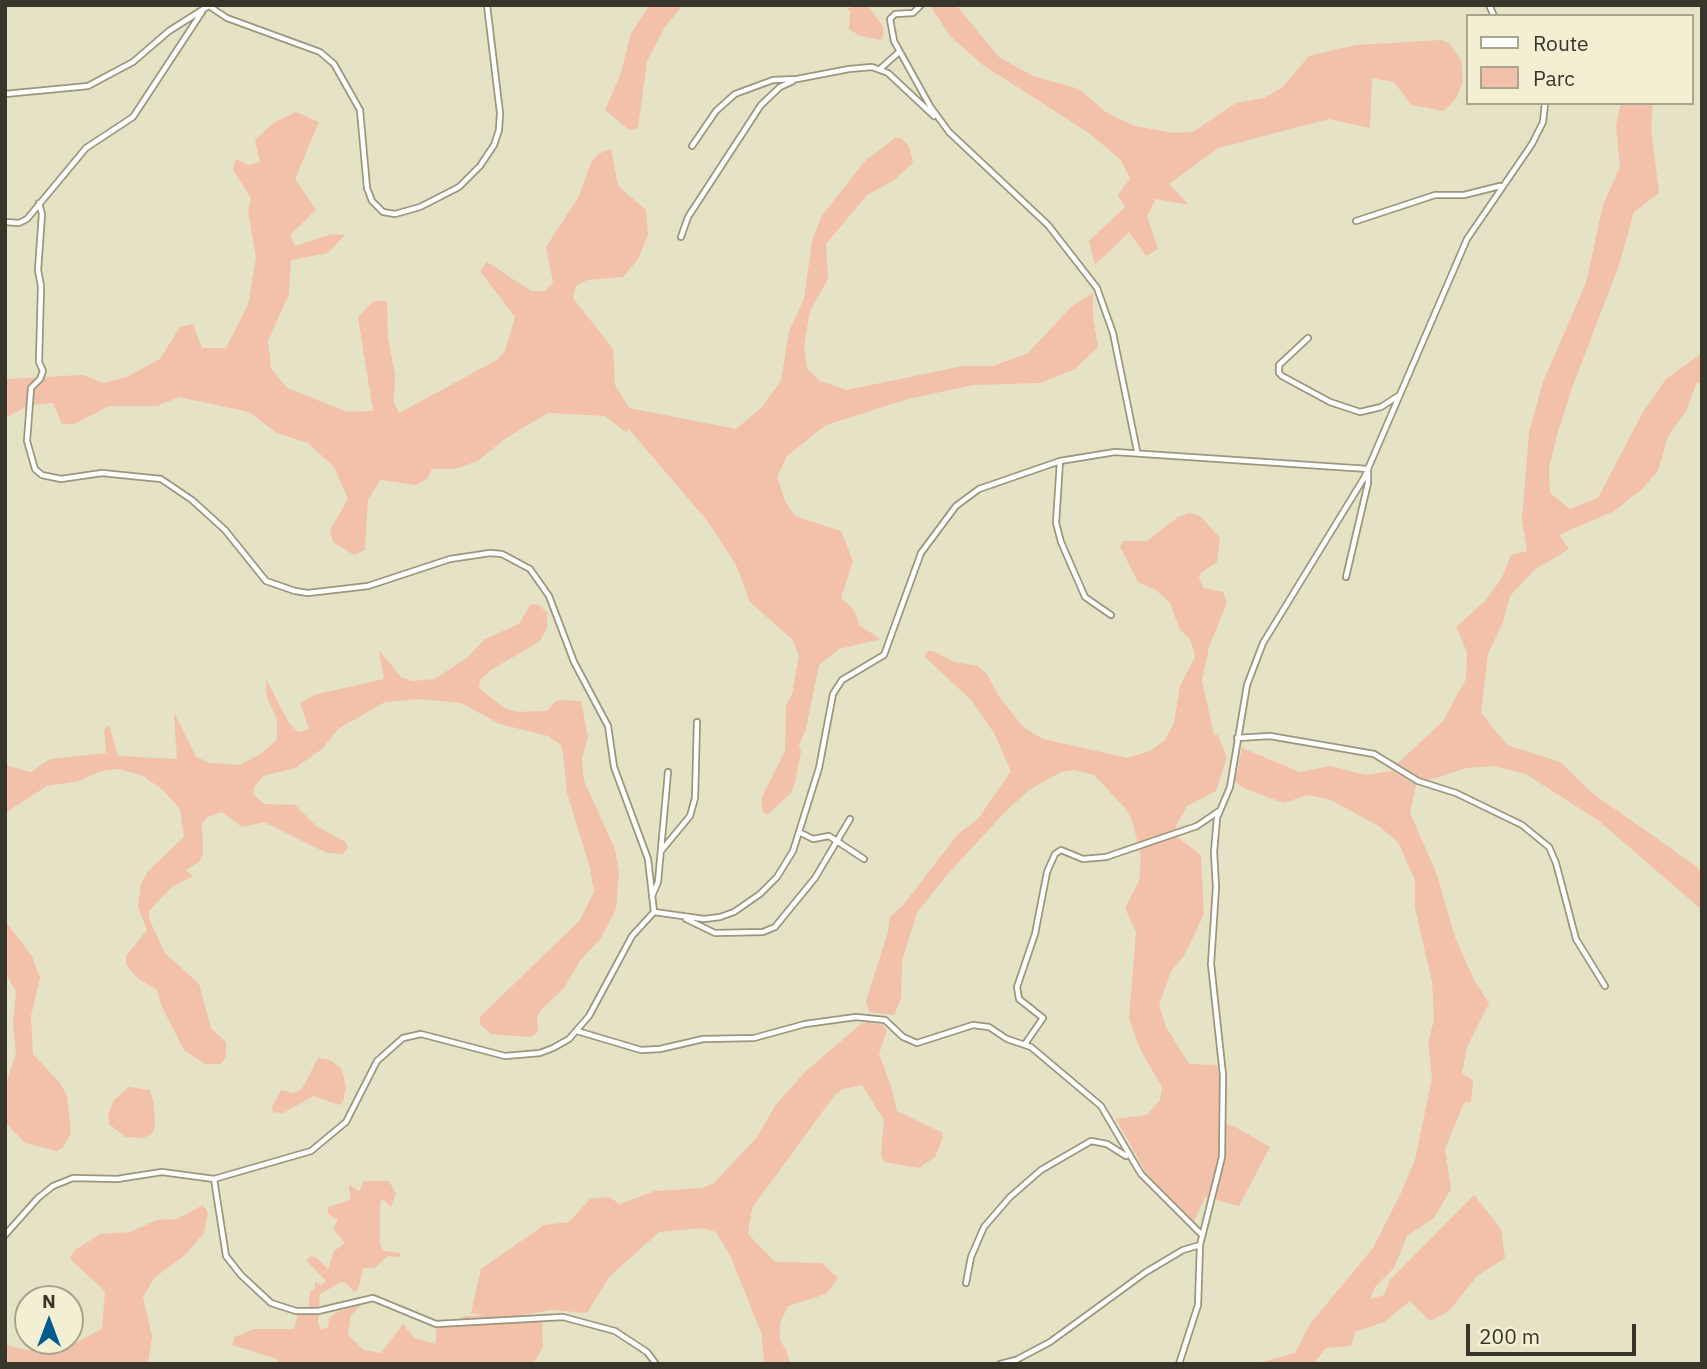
<!DOCTYPE html>
<style>
body{margin:0}
#map{position:relative;width:1707px;height:1369px;overflow:hidden;background:#e5e2c5;font-family:"IBM Plex Sans",sans-serif}
canvas{display:block}
.frame{position:absolute;inset:0;border:7px solid #38362b;pointer-events:none}
.legend{position:absolute;left:1466px;top:14px;width:228px;height:91px;box-sizing:border-box;background:#f3efd2;border:2px solid #a8a58f;margin:0;padding:9px 12px;list-style:none;font-size:21px;color:#38362b}
.legend li{display:flex;align-items:center;gap:14px;height:35px}
.legend b{width:35px;border:2px solid #a8a58f}
.north{position:absolute;left:14px;top:1285px;width:70px;height:70px;box-sizing:border-box;background:#f3efd2;border:2px solid #a8a58f;border-radius:50%;rotate:0deg;font-size:19px;font-weight:700;line-height:28px;text-align:center;color:#38362b}
.north::after{content:'';display:block;margin:auto;width:24px;height:32px;background:#015c8d;clip-path:polygon(50% 0,100% 100%,50% 72%,0 100%)}
.scale{position:absolute;left:1466px;top:1324px;width:170px;height:32px;box-sizing:border-box;border:4px solid #38362b;border-top:0;padding-left:9px;font-size:21px;line-height:24px;white-space:nowrap;color:#38362b;-webkit-text-stroke:5px #f3efd2;paint-order:stroke}
</style>
<div id="map">
<canvas width="1707" height="1369"></canvas>
<div class="frame"></div>
<ul class="legend">
<li><b style="height:9px;background:#fff"></b>Route</li>
<li><b style="height:19px;background:#f3c0a9"></b>Parc</li>
</ul>
<div class="north">N</div>
<div class="scale">200 m</div>
</div>
<script>
const g = document.querySelector('canvas').getContext('2d');
g.lineJoin = 'round';
function paint(path, color) { g.fillStyle = color; g.fill(path, 'evenodd'); }
const poly = rows => new Path2D(rows.map(r => 'M' + r).join(''));
function stroke(path, color, width, dash) { g.strokeStyle = color; g.lineWidth = width; g.lineCap = dash ? 'butt' : 'round'; g.setLineDash(dash || []); g.stroke(path); }
paint(poly([
 [650,5,683,5,665,27,647,61,638,128,629,130,605,110,621,73,631,33],
 [868,5,884,28,882,40,860,36,849,29,850,11,847,8],
 [930,5,956,5,999,57,1033,76,1079,89,1107,113,1135,126,1173,133,1193,132,1236,103,1264,98,1282,88,1309,56,1356,45,1441,40,1450,44,1461,60,1463,81,1457,97,1444,111,1411,105,1394,82,1372,78,1370,128,1329,119,1218,148,1169,184,1189,205,1156,199,1147,216,1158,249,1146,256,1129,232,1095,265,1089,241,1125,207,1118,195,1130,179,1121,160,1089,133,983,65,950,36],
 [1621,103,1653,103,1651,129,1659,193,1634,212,1619,265,1572,388,1557,435,1549,468,1550,493,1570,509,1598,498,1643,412,1666,379,1702,353,1702,381,1696,384,1686,411,1668,436,1658,471,1641,490,1614,511,1559,535,1569,549,1534,570,1510,596,1503,622,1488,654,1481,713,1507,745,1560,762,1592,793,1693,864,1702,872,1702,910,1599,821,1526,774,1495,766,1466,768,1427,781,1397,764,1443,721,1466,679,1467,652,1456,627,1485,601,1502,578,1511,555,1527,551,1522,520,1529,432,1543,382,1586,283,1603,205,1620,167,1616,125],
 [296,112,319,122,295,179,316,210,290,235,295,246,332,234,345,235,328,253,291,260,289,294,268,341,271,368,287,388,347,412,373,411,358,317,374,301,387,301,388,338,395,375,394,402,399,413,497,360,505,351,515,317,480,271,487,262,531,291,545,291,553,282,546,247,578,198,591,163,598,154,611,149,618,186,646,210,648,235,638,259,623,277,587,280,576,286,573,298,613,349,615,385,629,408,736,429,761,408,781,381,789,331,804,299,812,241,821,217,865,161,895,138,901,138,909,146,913,163,894,180,867,195,826,244,828,279,810,311,804,346,807,369,820,381,847,390,963,366,993,366,1028,353,1072,306,1093,293,1093,317,1098,347,1075,369,1040,383,973,385,908,399,826,425,787,456,777,477,785,501,795,516,841,531,853,561,841,598,854,610,860,626,881,639,839,649,819,665,806,729,799,746,801,751,795,782,791,793,767,815,762,810,762,797,785,751,786,706,792,694,799,656,793,640,750,602,736,565,709,523,628,428,627,433,605,416,548,413,506,438,479,460,456,469,432,469,427,479,416,485,380,480,368,500,365,550,354,555,333,542,330,530,348,499,334,467,308,443,277,433,249,412,179,397,157,406,109,406,75,424,62,424,53,403,29,405,5,418,5,379,83,375,103,383,127,377,160,359,180,327,193,324,202,348,226,348,248,305,256,258,248,210,251,198,233,170,236,159,248,165,260,162,255,140,273,123],
 [1189,513,1200,516,1220,538,1217,562,1201,573,1199,578,1204,588,1223,592,1227,603,1209,647,1202,681,1214,735,1218,735,1227,757,1216,791,1187,806,1176,826,1177,837,1201,855,1204,914,1184,956,1171,971,1159,1005,1166,1027,1189,1064,1217,1065,1224,1099,1219,1123,1234,1126,1270,1147,1239,1206,1205,1197,1194,1222,1146,1173,1116,1119,1147,1115,1160,1100,1162,1087,1140,1049,1129,1018,1136,932,1125,908,1139,881,1141,856,1132,820,1125,808,1094,775,1074,770,1061,772,1029,790,1005,812,946,876,917,913,902,961,901,999,894,1015,869,1012,866,1001,888,932,890,917,904,904,958,834,978,819,1011,771,994,733,971,700,924,656,928,651,933,651,954,662,978,666,987,674,998,695,1023,727,1043,739,1127,758,1150,751,1165,740,1174,723,1180,686,1195,657,1194,651,1190,639,1180,630,1170,603,1156,590,1138,582,1120,547,1123,541,1147,541,1178,517],
 [531,604,539,605,547,613,547,628,540,641,491,670,480,680,479,688,503,707,516,712,547,711,557,700,581,701,588,737,582,758,584,781,615,849,619,872,616,909,601,938,580,961,564,988,541,1010,537,1016,538,1032,531,1037,491,1034,480,1024,480,1017,580,920,594,892,590,868,567,793,563,753,561,745,548,736,500,724,461,703,419,699,385,702,338,729,322,749,295,768,263,776,254,787,253,794,264,804,295,805,316,826,346,842,348,848,343,854,327,853,264,822,242,827,222,812,207,817,202,824,203,854,199,862,186,870,193,876,172,887,160,899,149,911,149,919,165,953,199,984,211,1028,226,1042,226,1057,221,1064,205,1064,184,1050,161,1005,157,990,136,977,126,964,126,956,147,930,138,907,141,883,149,870,184,837,180,809,163,790,143,776,119,769,102,771,79,781,47,786,5,813,5,765,31,772,50,759,106,753,104,730,109,725,118,756,177,759,174,712,196,757,210,763,239,765,259,755,277,740,277,719,267,698,266,679,289,723,298,732,309,729,300,703,314,695,384,679,379,650,401,677,412,681,435,679,468,657,485,639,519,624],
 [1242,748,1300,772,1330,766,1365,775,1392,771,1416,785,1410,813,1436,872,1455,937,1474,980,1489,1003,1467,1047,1462,1073,1473,1080,1471,1102,1464,1103,1445,1149,1451,1189,1434,1218,1407,1236,1394,1268,1375,1287,1370,1299,1384,1295,1390,1280,1474,1195,1501,1229,1505,1258,1477,1276,1449,1311,1430,1321,1410,1301,1384,1322,1355,1332,1351,1346,1326,1348,1313,1364,1254,1364,1295,1353,1310,1324,1373,1248,1400,1195,1415,1160,1432,1078,1428,1043,1434,1020,1432,982,1415,908,1415,880,1398,842,1380,827,1331,800,1307,795,1284,803,1243,788,1235,781],
 [5,921,32,956,40,978,31,1016,33,1054,60,1083,67,1096,71,1133,63,1147,57,1151,25,1143,5,1122,5,1086,16,1054,13,1023,16,991,5,973],
 [868,1022,883,1025,887,1030,879,1054,891,1086,897,1111,943,1133,942,1140,935,1157,919,1168,884,1162,881,1156,884,1120,862,1085,843,1089,834,1096,752,1208,748,1234,775,1262,822,1263,838,1278,826,1294,788,1306,780,1323,780,1341,786,1349,790,1364,764,1364,762,1335,730,1255,716,1232,703,1228,659,1232,609,1277,587,1313,552,1310,521,1315,535,1315,542,1322,543,1347,535,1361,528,1364,280,1364,277,1359,232,1345,235,1337,254,1329,294,1329,298,1314,308,1314,310,1291,315,1289,315,1282,321,1285,326,1281,306,1260,311,1256,317,1258,328,1269,334,1251,345,1243,333,1229,338,1220,328,1214,328,1207,350,1200,349,1184,359,1191,364,1181,389,1181,396,1194,391,1207,383,1199,380,1202,380,1245,384,1251,400,1253,401,1257,388,1256,374,1268,363,1268,359,1287,354,1292,346,1283,341,1282,320,1294,318,1321,320,1329,328,1328,329,1319,335,1313,363,1303,351,1315,348,1335,364,1350,381,1353,403,1324,414,1338,436,1344,436,1328,466,1316,483,1316,471,1313,481,1269,544,1225,569,1222,590,1199,609,1197,620,1204,655,1191,702,1188,714,1183,757,1137,775,1106,804,1073,862,1023],
 [318,1058,330,1060,342,1069,346,1088,343,1102,339,1105,314,1096,283,1113,273,1112,272,1107,281,1090,293,1093,302,1089],
 [129,1087,150,1090,154,1104,155,1127,151,1135,141,1138,126,1137,109,1124,108,1115,114,1100],
 [203,1205,208,1213,204,1233,185,1255,154,1278,143,1297,152,1337,148,1364,5,1364,5,1345,27,1350,67,1347,102,1329,105,1291,70,1259,75,1250,100,1234,130,1232,157,1220,177,1219]
]), '#f3c0a9');
const street = poly([
 [921,5,913,13,895,14,890,19,894,41,930,106,949,132,1048,225,1097,288,1113,333,1137,451],
 [1489,5,1494,16],
 [209,6,227,18,320,52,334,64,360,110,367,188,372,201,383,212,395,214,420,207,459,187,480,166,494,145,499,130,500,113,487,5],
 [880,69,899,52],
 [5,94,88,86,133,62,169,31,210,5],
 [692,146,716,111,735,94,773,80,797,79,849,69,872,67,888,73,934,116],
 [39,203,42,214,38,270,41,286,39,362,43,371,40,379,31,388,27,441,35,469,42,475,61,479,102,473,161,479,192,500,225,530,266,581,295,591,308,593,368,586,450,559,490,553,502,554,530,569,549,596,574,662,608,726,614,767,648,859,654,912],
 [1356,221,1435,195,1464,195,1500,186],
 [5,222,19,223,27,219,86,148,133,117,202,12],
 [681,237,688,217,761,105,780,87,793,81],
 [1308,338,1279,365,1279,373,1282,376,1330,402,1360,412,1381,407,1398,396],
 [1060,461,1056,523,1061,542,1085,597,1111,615],
 [1237,738,1270,736,1374,754,1418,781,1456,793,1522,825,1549,847,1556,863,1576,939,1605,986],
 [799,832,813,839,829,836,864,859],
 [661,851,690,816,695,798,697,722],
 [652,896,658,882,668,772],
 [686,919,715,933,763,932,775,927,815,878,850,819],
 [577,1031,641,1050,660,1049,703,1039,754,1038,805,1024,856,1017,885,1020,903,1037,917,1043,973,1025,989,1027,1007,1039,1031,1047,1101,1106,1141,1174,1201,1234],
 [1025,1044,1043,1018,1019,999,1017,987,1035,934,1047,872,1055,854,1061,850,1083,859,1106,857,1197,826,1219,811],
 [214,1179,226,1256,241,1275,271,1303,296,1311,318,1311,373,1298,436,1324,563,1317,615,1331,647,1352,656,1364],
 [5,1235,38,1198,53,1186,73,1178,117,1179,162,1172,214,1179,311,1151,346,1122,377,1061,403,1038,421,1034,505,1056,540,1053,553,1048,569,1039,589,1016,632,936,654,912,704,919,720,917,734,912,760,894,777,877,793,851,819,768,833,694,842,680,884,655,921,553,956,506,979,489,1060,461,1115,452,1368,469,1368,483,1346,577],
 [966,1283,971,1257,984,1227,1010,1197,1041,1170,1091,1141,1107,1144,1126,1156],
 [1000,1364,1016,1360,1050,1342,1146,1272,1183,1250,1200,1245],
 [1179,1364,1198,1305,1200,1245,1222,1157,1223,1075,1211,964,1216,887,1214,852,1217,818,1230,787,1247,685,1263,643,1364,478,1467,239,1532,144,1543,122,1545,103]
]);
stroke(street, '#9b977d', 8);
stroke(street, '#fff', 4.5);
</script>
